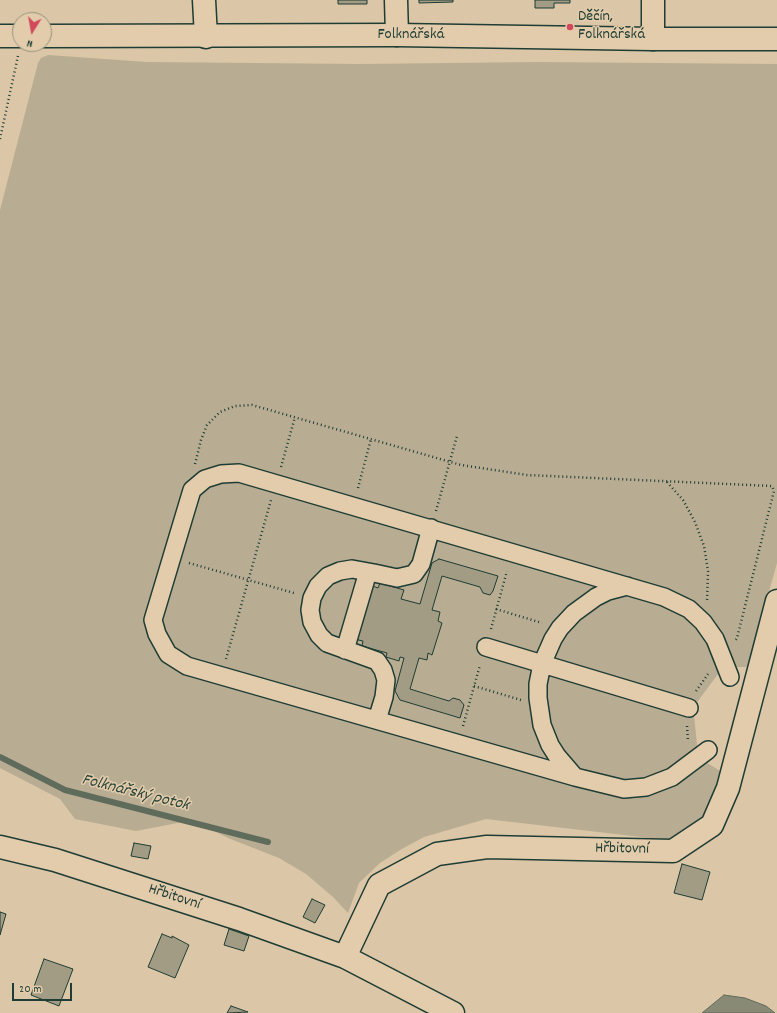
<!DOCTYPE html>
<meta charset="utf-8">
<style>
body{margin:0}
#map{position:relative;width:777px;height:1013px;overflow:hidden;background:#dbc6a7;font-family:Dekko,sans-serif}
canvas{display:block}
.north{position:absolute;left:12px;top:12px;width:40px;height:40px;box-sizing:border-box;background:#e3ccac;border:1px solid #95937c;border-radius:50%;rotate:191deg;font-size:11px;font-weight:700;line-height:16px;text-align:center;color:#1f3d34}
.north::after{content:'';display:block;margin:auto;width:14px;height:18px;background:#d1495b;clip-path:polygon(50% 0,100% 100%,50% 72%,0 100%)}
.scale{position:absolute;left:12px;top:983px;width:60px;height:18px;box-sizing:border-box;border:2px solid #1f3d34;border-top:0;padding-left:5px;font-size:12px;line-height:14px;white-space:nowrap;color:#1f3d34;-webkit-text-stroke:3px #e3ccac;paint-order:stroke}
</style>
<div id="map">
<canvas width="777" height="1013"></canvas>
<div class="north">N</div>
<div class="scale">20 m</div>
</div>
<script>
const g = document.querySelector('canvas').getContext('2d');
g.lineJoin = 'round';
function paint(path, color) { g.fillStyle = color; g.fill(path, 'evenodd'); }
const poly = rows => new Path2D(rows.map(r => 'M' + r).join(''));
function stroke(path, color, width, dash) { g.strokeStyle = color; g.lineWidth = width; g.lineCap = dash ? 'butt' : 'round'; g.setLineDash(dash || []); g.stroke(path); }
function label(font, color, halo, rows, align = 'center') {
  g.font = font + ' Dekko,sans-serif'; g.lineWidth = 3; g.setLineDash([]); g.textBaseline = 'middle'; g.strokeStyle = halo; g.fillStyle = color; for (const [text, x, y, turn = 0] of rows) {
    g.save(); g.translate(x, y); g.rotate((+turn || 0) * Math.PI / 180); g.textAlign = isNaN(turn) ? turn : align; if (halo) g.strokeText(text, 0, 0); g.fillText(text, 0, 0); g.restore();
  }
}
paint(poly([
 [48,55,147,62,360,64,537,62,777,64,777,563,748,667,730,667,721,670,698,701,694,715,698,754,704,761,722,772,716,796,704,818,685,833,667,840,486,819,424,837,400,850,380,863,359,883,348,913,333,897,306,874,279,858,228,838,193,820,136,831,75,819,60,799,0,768,0,210,38,63,41,58]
]), '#b8ad92');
const water = poly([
 [724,995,745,998,766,1006,775,1013,702,1013,724,995]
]);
paint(water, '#898a75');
stroke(water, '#5f6b5b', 1);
stroke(poly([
 [0,757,65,790,268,842]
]), '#5f6b5b', 6);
const building = poly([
 [338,0,367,0,367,4,338,4,338,0],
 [419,0,453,0,453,2,419,3,419,0],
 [535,0,570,0,570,3,554,3,554,8,535,8,535,0],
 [439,559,498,576,493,591,490,595,483,593,480,587,442,576,432,610,440,612,438,621,442,623,432,655,428,653,427,660,419,658,410,689,449,701,453,698,460,700,464,705,460,718,400,700,395,691,404,658,400,657,399,661,386,657,387,653,362,646,363,641,354,639,370,585,378,588,380,583,404,590,401,599,420,604,432,563,439,559],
 [134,843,151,846,148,859,131,856,134,843],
 [682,864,710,872,702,900,674,893,682,864],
 [312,899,325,905,315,923,303,917,312,899],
 [0,912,6,914,0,935,0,912],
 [229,929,249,936,244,951,224,945,229,929],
 [162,934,172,938,172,936,189,945,175,978,148,967,162,934],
 [44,959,73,969,59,1006,31,995,44,959],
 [231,1006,248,1012,227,1013,231,1006]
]);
paint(building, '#a19c83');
stroke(building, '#1f3d34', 1);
const pedestrian = poly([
 [486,647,689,708],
 [345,650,368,572],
 [377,720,384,697,386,680,383,670,377,661,327,643,319,635,312,622,310,610,312,598,318,586,328,576,340,571,352,569,374,573,397,578,414,574,421,564,431,528],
 [708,750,672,777,646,787,624,789,575,777,187,666,168,654,157,634,153,620,192,490,205,479,221,474,239,473,664,597,689,609,703,622,715,639,730,677],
 [575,777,557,756,550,745,542,725,538,698,538,684,542,664,553,639,560,628,574,613,596,597,608,591,627,586]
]);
const minor = poly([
 [204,0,206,37],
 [396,0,397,35],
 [653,0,653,39],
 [0,847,55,860,239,919,345,957,453,1013],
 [345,957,379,885,437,854,487,847,673,851,712,825,728,788,777,601]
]);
const tertiary = poly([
 [0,36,20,36],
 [44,36,397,35,653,39,777,39]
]);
stroke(pedestrian, '#1f3d34', 20);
stroke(minor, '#1f3d34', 25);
stroke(tertiary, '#1f3d34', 25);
stroke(poly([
 [0,139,18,56],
 [195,464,201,440,207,425,220,412,235,406,252,405,461,465,527,475,772,486,774,491,737,638,735,641],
 [281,467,295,417],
 [667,482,683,500,695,522,704,546,708,571,707,602],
 [358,488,371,439],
 [436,511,457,436],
 [189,563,294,593],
 [496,609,542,623],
 [491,629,507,571],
 [226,659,271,500],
 [474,686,521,700],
 [696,691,708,674],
 [463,726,480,665],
 [687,726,688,741]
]), '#1f3d34', 2.5, [1, 3]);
stroke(pedestrian, '#e3ccac', 17);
stroke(minor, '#e3ccac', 22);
stroke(tertiary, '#e3ccac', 22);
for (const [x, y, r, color] of [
 [570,27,4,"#d1495b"]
]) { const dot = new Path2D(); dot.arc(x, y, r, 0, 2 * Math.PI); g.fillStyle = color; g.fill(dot); stroke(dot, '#e3ccac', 1.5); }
label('16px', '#1f3d34', '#e3ccac', [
 ["Děčín,",578,18],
 ["Folknářská",578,36]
], 'left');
label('16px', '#1f3d34', '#e3ccac', [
 ["Folknářská",411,36],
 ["Hřbitovní",622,850,1],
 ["Hřbitovní",174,898,18]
]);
label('italic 17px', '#2a453a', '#e3ccac', [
 ["Folknářský potok",135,794,14]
]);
</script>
